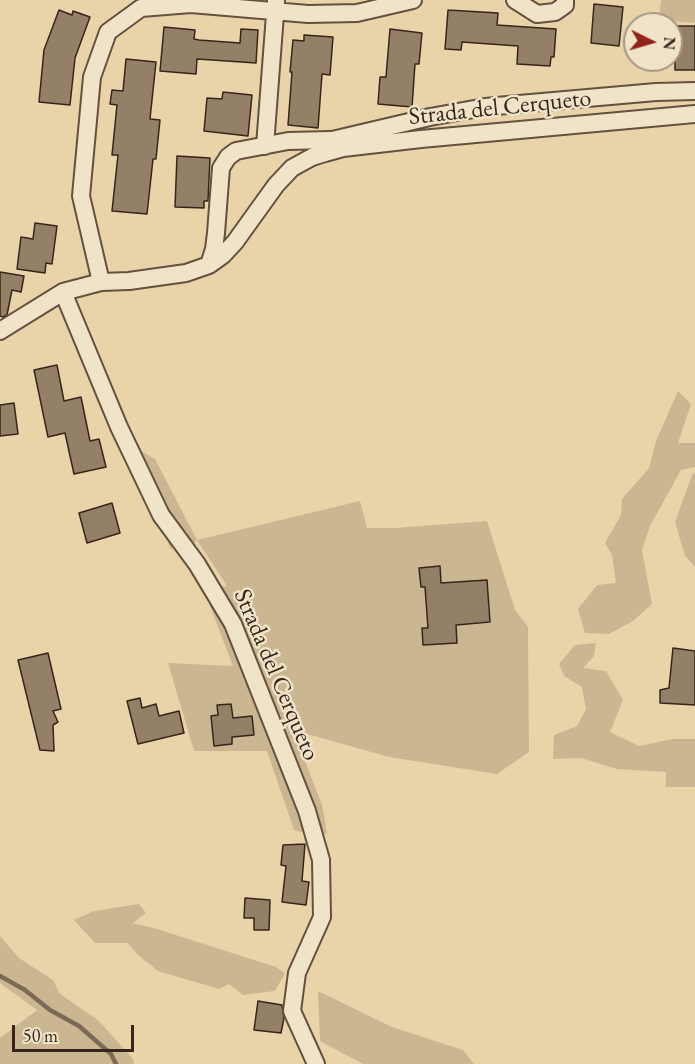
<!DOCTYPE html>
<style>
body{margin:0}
#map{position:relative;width:695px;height:1064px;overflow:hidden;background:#e9d4aa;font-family:"EB Garamond",serif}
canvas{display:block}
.north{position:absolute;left:623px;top:12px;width:60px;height:60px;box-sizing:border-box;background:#f1e3c8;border:2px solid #a79784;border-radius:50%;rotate:95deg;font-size:16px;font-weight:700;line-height:24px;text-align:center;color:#37251d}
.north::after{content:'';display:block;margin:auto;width:21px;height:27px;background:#8f2418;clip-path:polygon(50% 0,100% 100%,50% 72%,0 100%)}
.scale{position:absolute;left:12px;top:1025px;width:122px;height:27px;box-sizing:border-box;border:3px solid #37251d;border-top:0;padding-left:8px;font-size:18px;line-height:21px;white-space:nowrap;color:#37251d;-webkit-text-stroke:4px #f1e3c8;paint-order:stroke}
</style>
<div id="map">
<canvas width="695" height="1064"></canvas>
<div class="north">N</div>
<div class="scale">50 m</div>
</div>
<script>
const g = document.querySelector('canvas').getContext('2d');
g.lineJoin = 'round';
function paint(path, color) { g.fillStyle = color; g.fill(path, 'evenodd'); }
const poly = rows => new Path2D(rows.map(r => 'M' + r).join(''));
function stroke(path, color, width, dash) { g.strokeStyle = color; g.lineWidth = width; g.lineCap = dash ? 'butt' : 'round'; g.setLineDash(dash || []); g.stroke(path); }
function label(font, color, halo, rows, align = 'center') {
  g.font = font + ' "EB Garamond",serif'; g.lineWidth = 5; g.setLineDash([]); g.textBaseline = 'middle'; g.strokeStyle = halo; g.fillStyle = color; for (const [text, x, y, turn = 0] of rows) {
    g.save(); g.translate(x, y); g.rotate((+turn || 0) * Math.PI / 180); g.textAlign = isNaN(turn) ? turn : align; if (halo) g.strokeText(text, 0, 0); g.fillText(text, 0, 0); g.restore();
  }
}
paint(poly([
 [661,0,695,0,695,23,659,20],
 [678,391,691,404,678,443,695,443,695,467,681,470,650,526,642,550,652,604,633,621,609,634,585,633,578,609,597,585,616,583,612,555,605,543,621,515,622,499,649,468,656,441],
 [141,451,155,459,197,540,360,501,367,528,395,528,487,521,515,610,528,627,529,752,497,774,389,757,293,730,322,805,327,833,316,836,294,830,267,751,194,751,168,663,233,666,203,588,227,586,197,540,184,555,177,545,171,549,130,465],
 [695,472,695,567,685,556,675,522,692,475],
 [596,643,594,656,583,668,606,671,623,700,610,732,639,746,672,739,695,739,695,787,666,787,666,772,617,769,581,758,553,759,554,735,577,726,586,709,582,687,564,676,559,664,575,645],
 [139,904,146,913,133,923,157,929,276,967,285,973,275,991,243,995,229,984,219,989,158,971,138,955,128,943,95,943,74,920,94,911],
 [0,936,19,958,53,980,60,994,98,1020,133,1059,134,1064,0,1064,0,1038,37,1010,0,983],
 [318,991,392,1027,463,1050,474,1064,363,1064,320,1041]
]), '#cbb692');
stroke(poly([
 [0,976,25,990,50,1010,79,1026,111,1054,116,1064]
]), '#7d6a55', 4.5);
const building = poly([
 [594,4,623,7,619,46,591,43,594,4],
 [59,10,72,15,73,11,90,17,75,58,70,105,39,102,44,50,59,10],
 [448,10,498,13,497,25,556,29,554,57,551,57,550,66,517,64,518,46,462,42,461,50,445,49,448,10],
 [671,26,695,26,695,70,675,70,675,48,671,48,671,26],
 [164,27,195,30,194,39,199,40,240,43,241,29,258,30,256,63,197,59,196,74,160,71,164,27],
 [390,29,422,33,419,64,415,64,412,107,378,104,380,77,386,77,390,29],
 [304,35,333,37,330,75,322,74,318,128,288,125,292,72,290,72,293,40,304,41,304,35],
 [126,59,156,62,150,119,160,120,156,159,153,159,147,214,112,211,118,155,112,155,117,105,110,104,112,90,123,91,126,59],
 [223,92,252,95,248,136,204,131,207,98,222,99,223,92],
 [177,156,210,158,208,201,204,201,204,208,175,207,177,156],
 [35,223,57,226,52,264,46,263,45,273,17,269,21,237,33,239,35,223],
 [0,272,24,276,21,292,12,290,7,315,3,317,0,316,0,272],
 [57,365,64,401,81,397,90,441,99,439,106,467,74,474,65,433,48,437,34,370,57,365],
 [14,403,18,434,0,436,0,405,14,403],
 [112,503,120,533,87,543,79,513,112,503],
 [440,566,441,583,487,580,490,622,456,625,457,643,423,645,422,628,428,628,425,587,421,587,419,568,440,566],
 [673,648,695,651,695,705,660,703,660,690,669,688,673,648],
 [48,653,61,709,53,711,58,722,53,725,54,751,40,750,18,660,48,653],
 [140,698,142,708,156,704,159,716,179,711,184,733,138,744,127,701,140,698],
 [231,704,233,718,252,716,254,735,232,737,232,744,214,746,211,716,218,715,217,705,231,704],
 [305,844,302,881,309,882,306,905,282,902,286,866,281,865,283,845,305,844],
 [245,898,270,900,269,930,254,930,254,918,244,918,245,898],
 [258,1001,282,1005,284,1018,281,1033,254,1030,258,1001]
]);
paint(building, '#948066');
stroke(building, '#37251d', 1.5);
const minor = poly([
 [515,0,537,14,555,12,565,5,565,0],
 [328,141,430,117,485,107,656,92,695,91],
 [265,146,276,1],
 [209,265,214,249,216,233,221,168,228,157,236,151,288,141,330,140],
 [101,282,81,196,92,77,108,32,141,8,191,4,308,14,357,13,413,0],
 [63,292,119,427,161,515,197,564,233,624,307,811,321,860,322,917,297,973,292,1011,316,1064],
 [0,331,63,292,101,282,129,281,186,273,209,265,223,255,235,242,276,185,292,168,312,157,325,153,343,148,421,139,695,114]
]);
stroke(minor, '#645140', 20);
stroke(minor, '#f1e3c8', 16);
label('24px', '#37251d', '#f1e3c8', [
 ["Strada del Cerqueto",500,108,-6],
 ["Strada del Cerqueto",276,675,67]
]);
</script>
